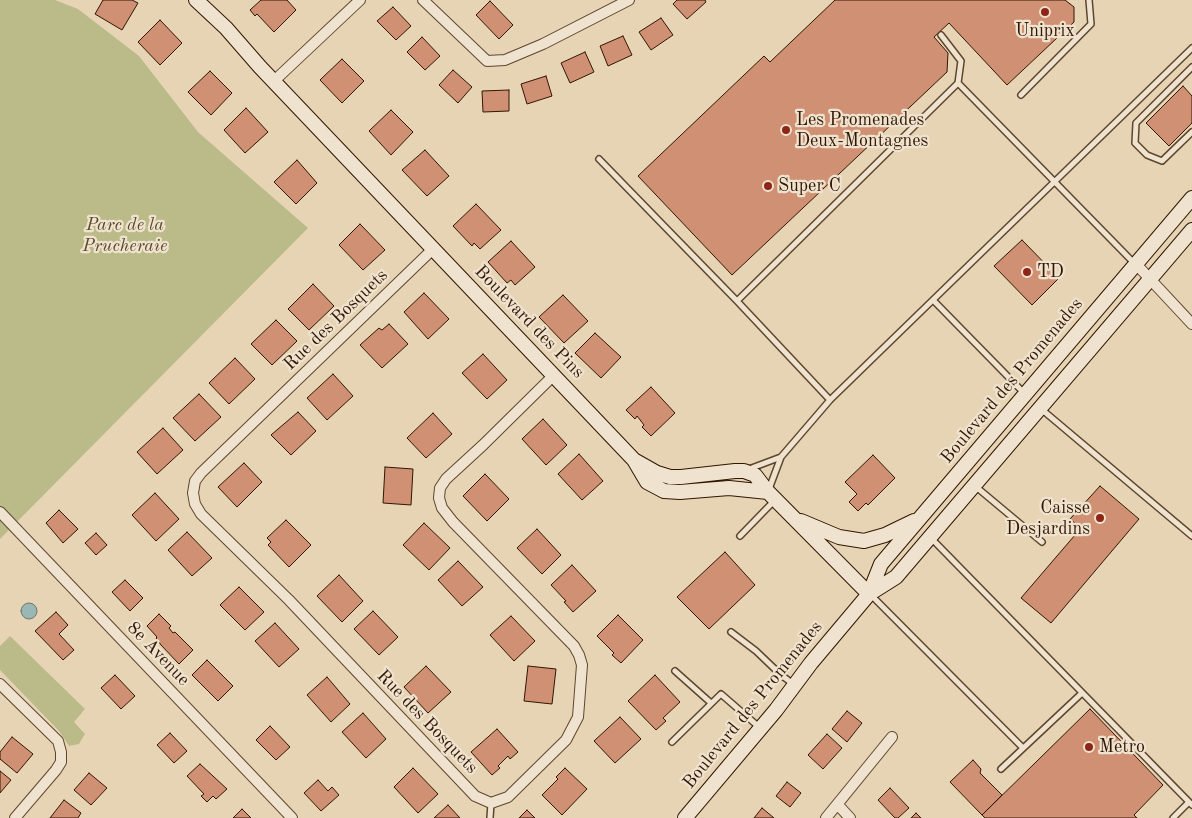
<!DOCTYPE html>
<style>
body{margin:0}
canvas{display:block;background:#e6d4b5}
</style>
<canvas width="1192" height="818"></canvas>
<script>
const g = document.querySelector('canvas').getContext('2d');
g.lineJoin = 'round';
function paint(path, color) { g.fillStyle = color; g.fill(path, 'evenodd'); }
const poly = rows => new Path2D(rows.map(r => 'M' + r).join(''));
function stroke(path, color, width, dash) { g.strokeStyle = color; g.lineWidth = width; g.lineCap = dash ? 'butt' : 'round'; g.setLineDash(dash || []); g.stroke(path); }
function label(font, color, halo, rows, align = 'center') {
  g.font = font + ' "Old Standard TT",serif'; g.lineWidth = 4.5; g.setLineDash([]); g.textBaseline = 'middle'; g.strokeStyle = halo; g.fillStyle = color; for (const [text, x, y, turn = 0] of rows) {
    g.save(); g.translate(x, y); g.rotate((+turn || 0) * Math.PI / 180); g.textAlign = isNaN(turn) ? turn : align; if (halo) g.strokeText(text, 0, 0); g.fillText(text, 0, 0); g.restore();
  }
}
paint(poly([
 [0,0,55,0,78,9,139,56,198,132,308,228,0,539],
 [10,636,85,709,74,722,85,734,79,744,69,746,59,731,0,670,0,646]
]), '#bbbb8a');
const water = poly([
 '21 611a8 8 0 1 1 16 0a8 8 0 1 1-16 0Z'
]);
paint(water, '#98b7b5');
stroke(water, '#6f776d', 1);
const building = poly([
 [103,0,132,0,138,3,122,30,95,14,103,0],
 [261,0,287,0,296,10,274,32,257,14,255,16,250,10,261,0],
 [677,0,705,0,706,2,687,19,673,4,677,0],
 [835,0,1065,0,1074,7,1074,22,1007,85,949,23,934,37,948,53,947,72,732,275,638,176,764,56,770,62,835,0],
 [490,1,513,25,499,39,476,15,490,1],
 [393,7,411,26,396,40,377,21,393,7],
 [661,18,673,35,651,50,639,32,661,18],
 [160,20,182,43,160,65,138,42,160,20],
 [623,36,632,55,608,66,600,46,623,36],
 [422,37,440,56,425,70,407,52,422,37],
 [585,52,594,72,570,83,561,63,585,52],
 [342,59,364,81,342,103,320,80,342,59],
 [453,70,472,87,458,103,439,85,453,70],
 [210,71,232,93,211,115,188,92,210,71],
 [546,76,552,96,527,104,521,84,546,76],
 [1183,86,1192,96,1192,123,1169,146,1146,123,1183,86],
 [509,90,509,111,483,112,482,91,509,90],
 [246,108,268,132,245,153,224,130,246,108],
 [391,110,413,132,391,155,369,131,391,110],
 [425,150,449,176,427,196,402,170,425,150],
 [297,160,317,183,296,204,274,182,297,160],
 [476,204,501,230,480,249,474,243,472,246,453,226,476,204],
 [360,224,385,250,363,270,339,245,360,224],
 [1022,240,1059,278,1032,305,994,266,1022,240],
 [511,241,535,267,515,285,511,280,507,283,488,262,511,241],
 [313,284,334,306,309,330,288,309,313,284],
 [424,293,449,319,428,339,404,312,424,293],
 [563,295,588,321,564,343,539,317,563,295],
 [276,320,297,341,272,365,251,344,276,320],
 [389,324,408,344,382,368,360,345,379,328,382,330,389,324],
 [595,333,621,357,601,378,575,353,595,333],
 [483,354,507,380,487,399,462,373,483,354],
 [235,358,255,379,229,404,209,383,235,358],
 [333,374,353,396,327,420,307,398,333,374],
 [651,387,675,413,651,436,642,427,644,425,637,416,635,419,626,410,651,387],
 [199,394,221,417,195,441,173,418,199,394],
 [298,412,316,431,291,455,271,435,298,412],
 [433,413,452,434,426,458,407,438,433,413],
 [543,419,567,445,546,465,522,439,543,419],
 [163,428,183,450,157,474,137,452,163,428],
 [579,454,603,481,582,500,558,474,579,454],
 [873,455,895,478,868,505,866,503,858,511,849,502,857,494,845,482,873,455],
 [244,463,262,482,237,507,218,487,244,463],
 [385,467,413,469,411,505,383,503,385,467],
 [485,474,509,499,487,521,463,496,485,474],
 [1100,486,1139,519,1051,623,1021,598,1081,528,1070,519,1100,486],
 [155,493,179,519,156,541,132,515,155,493],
 [59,510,78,529,63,543,46,523,59,510],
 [286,520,311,545,289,567,268,545,271,542,267,538,286,520],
 [424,523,450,548,429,570,403,545,424,523],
 [537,529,561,555,542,574,517,548,537,529],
 [187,532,212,558,192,576,168,550,187,532],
 [96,533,107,545,96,555,85,543,96,533],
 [725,552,755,585,709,629,677,597,725,552],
 [458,561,483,587,462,606,438,580,458,561],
 [572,565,596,591,573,612,564,602,566,601,551,585,572,565],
 [339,575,363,601,342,622,317,596,339,575],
 [125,580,143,598,130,611,112,592,125,580],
 [239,587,264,612,245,630,220,605,239,587],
 [373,611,398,637,379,655,354,629,373,611],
 [56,612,68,625,59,634,74,650,63,660,35,631,56,612],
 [159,614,171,626,169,628,173,633,175,632,193,650,179,664,161,645,156,638,157,637,147,626,159,614],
 [618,615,643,640,621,663,612,655,614,653,597,636,618,615],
 [511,616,535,641,514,661,490,635,511,616],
 [275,623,299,649,279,667,255,641,275,623],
 [207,660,233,686,218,701,192,675,207,660],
 [426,666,451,692,428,713,404,687,426,666],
 [528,666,556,669,552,704,524,701,528,666],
 [115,675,135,696,121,709,101,688,115,675],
 [655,675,680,702,663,718,666,721,656,730,628,701,655,675],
 [327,677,350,704,331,722,307,695,327,677],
 [1090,709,1163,785,1134,815,1137,818,985,818,982,815,1090,709],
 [847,711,862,723,847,742,832,729,847,711],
 [363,713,386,739,366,758,342,732,363,713],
 [620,717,641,739,615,763,594,741,620,717],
 [270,726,290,747,276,760,256,740,270,726],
 [497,729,518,752,510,759,508,756,498,766,500,768,492,775,471,752,497,729],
 [170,733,187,751,174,763,157,745,170,733],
 [827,734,842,748,823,769,808,755,827,734],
 [12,737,33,754,17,773,0,759,0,752,12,737],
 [973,760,981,769,980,773,1002,795,982,815,950,782,973,760],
 [200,764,227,789,216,799,213,796,207,802,201,796,204,794,187,776,200,764],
 [413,768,438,794,418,813,394,787,413,768],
 [565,768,587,789,562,815,542,795,558,779,556,777,565,768],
 [0,771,11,780,0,793,0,771],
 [89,773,107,788,91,805,74,790,89,773],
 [318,780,328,791,332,787,339,795,321,811,304,793,318,780],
 [787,782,801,793,790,807,776,796,787,782],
 [890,788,909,808,898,818,895,818,878,800,890,788],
 [64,800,81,813,78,818,50,818,64,800],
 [448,805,460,818,434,818,448,805],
 [762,808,774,818,754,818,762,808],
 [242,809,251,818,233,818,242,809],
 [527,810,535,818,519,818,527,810],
 [916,813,921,818,911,818,916,813]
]);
paint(building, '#cf9074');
stroke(building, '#311600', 1);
const lane = poly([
 [1192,67,1136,123,1135,143,1147,155,1162,161,1192,132],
 [958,83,1135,264],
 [1021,95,1091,24,1089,0],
 [599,159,737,301,830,400],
 [933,300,1024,393],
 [737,301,958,83,961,61,941,35],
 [1040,408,1192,536],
 [749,469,781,457],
 [975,486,1042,542],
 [769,489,781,457,830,400,1192,48],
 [740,536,774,501],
 [930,537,1192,805],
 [870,594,1023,748],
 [731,632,756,651,780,674,793,684],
 [675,671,711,703],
 [672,742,721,694,759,727],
 [1001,769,1082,693],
 [490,818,491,803],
 [1173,818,1189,802]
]);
const street = poly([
 [423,0,487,61,505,60,543,44,629,0],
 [274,81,360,0],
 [433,249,201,473,195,481,193,493,195,504,201,514,289,600,475,796,491,803,508,797,566,740,578,717,582,665,579,655,574,646,453,522,442,508,439,498,440,488,446,479,483,445,554,375],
 [1136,264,1192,324],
 [0,512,292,818],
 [0,684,58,741,61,752,61,762,56,770,15,818],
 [838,805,850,818],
 [826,818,892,737]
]);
const secondary = poly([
 [196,0,226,28,260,67,634,460,657,473,670,477,681,477,735,471,744,471,755,475,768,492,869,594],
 [634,460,647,482,664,491,680,492,729,488,768,492],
 [801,521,839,537,864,541,885,535,914,521],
 [869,594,881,564,1192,198],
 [685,818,776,710,811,663,869,594,896,577,1192,230]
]);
stroke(lane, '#5e462d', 8);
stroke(street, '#5e462d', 12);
stroke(secondary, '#311600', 16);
stroke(lane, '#efe3cf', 5);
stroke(street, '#efe3cf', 10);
stroke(secondary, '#efe3cf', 14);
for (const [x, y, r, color] of [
 [1045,12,5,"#8f2418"],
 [786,130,5,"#8f2418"],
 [768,186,5,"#8f2418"],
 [1027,272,5,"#8f2418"],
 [1100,518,5,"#8f2418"],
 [1089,747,5,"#8f2418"]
]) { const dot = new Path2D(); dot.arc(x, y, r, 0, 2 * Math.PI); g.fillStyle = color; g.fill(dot); stroke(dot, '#efe3cf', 2); }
label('18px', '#311600', '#efe3cf', [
 ["Uniprix",1045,31,"center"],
 ["Les Promenades",796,120],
 ["Deux-Montagnes",796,141],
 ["Super C",778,186],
 ["TD",1037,272],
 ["Caisse",1090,508,"right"],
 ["Desjardins",1090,529,"right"],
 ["Metro",1099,747]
], 'left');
label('italic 18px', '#5a4829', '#efe3cf', [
 ["Parc de la",125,225],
 ["Prucheraie",125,246]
]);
label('18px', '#311600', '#efe3cf', [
 ["Rue des Bosquets",336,320,-44],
 ["Boulevard des Pins",529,322,46],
 ["Boulevard des Promenades",1012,381,-50],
 ["8e Avenue",158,654,46],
 ["Boulevard des Promenades",753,705,-51],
 ["Rue des Bosquets",427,722,46]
]);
</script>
